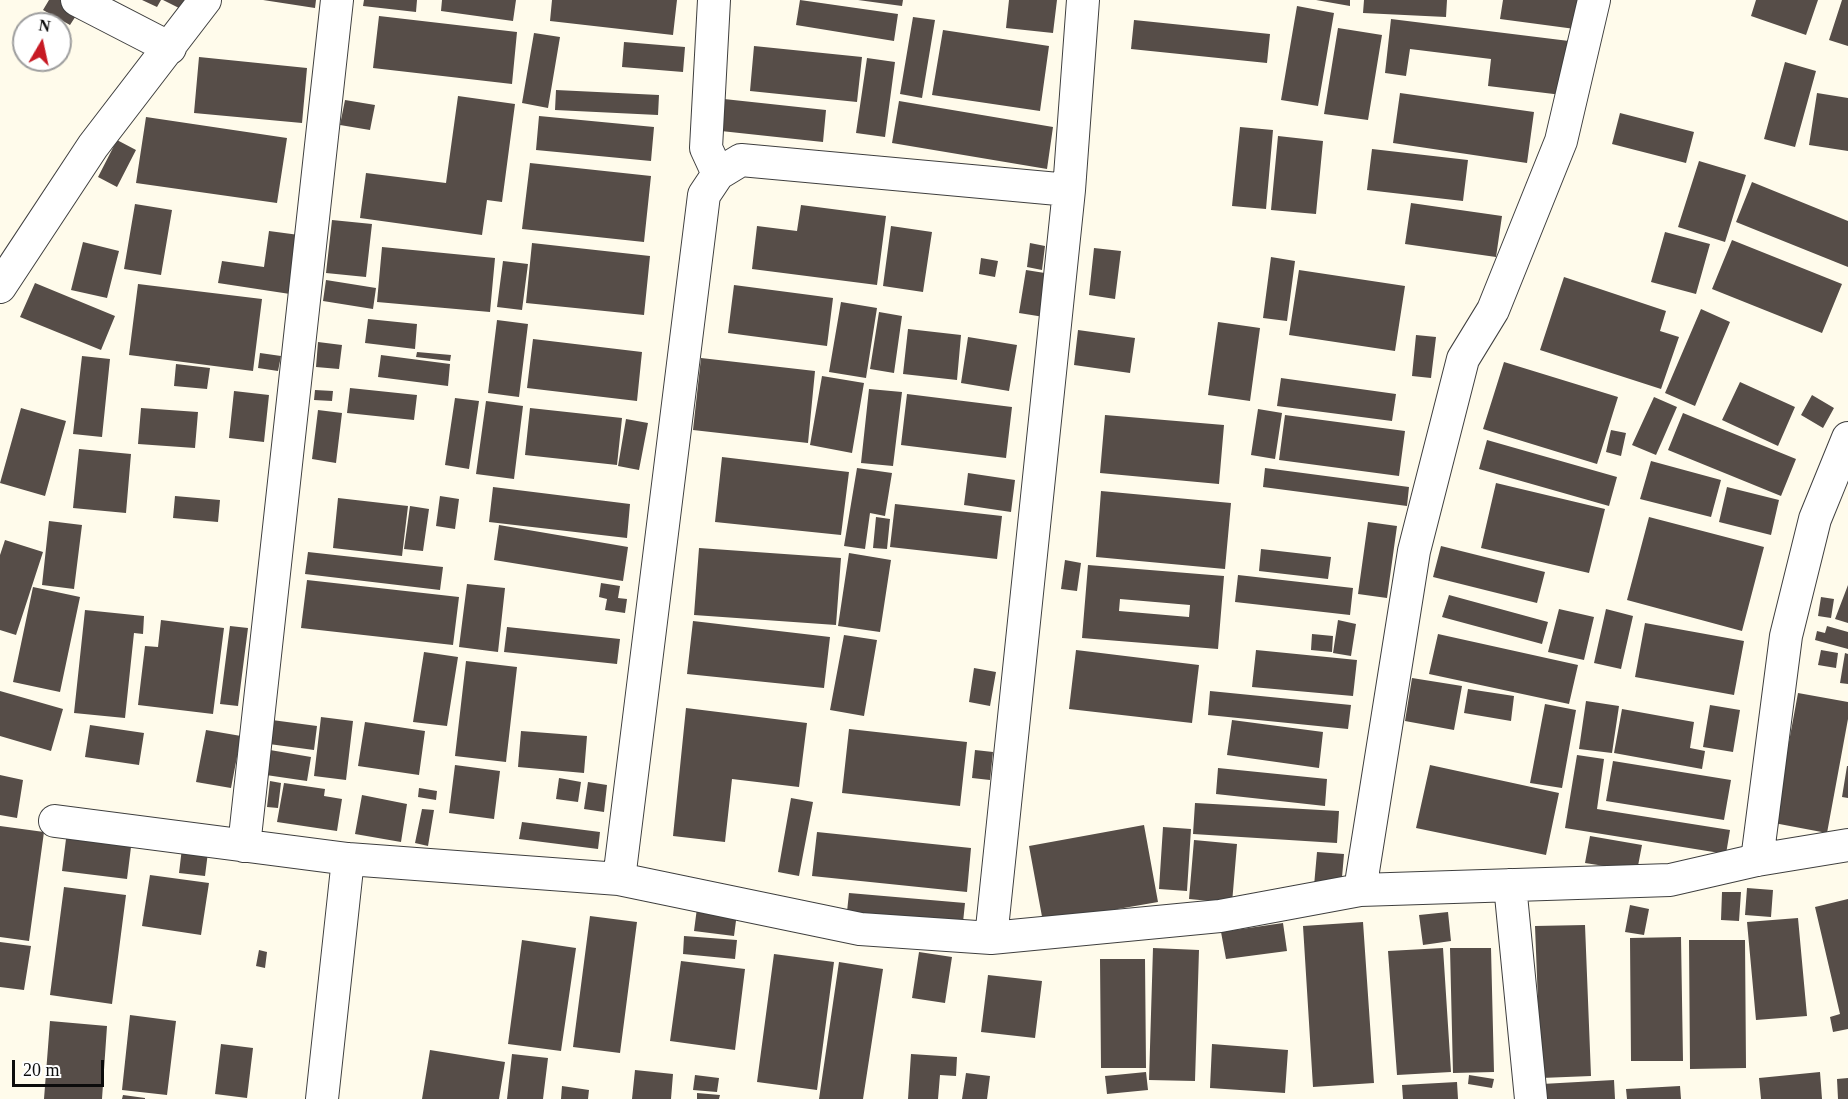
<!DOCTYPE html>
<style>
body{margin:0}
#map{position:relative;width:1848px;height:1099px;overflow:hidden;background:#fffbeb;font-family:Georgia,serif}
canvas{display:block}
.north{position:absolute;left:12px;top:12px;width:60px;height:60px;box-sizing:border-box;background:#fff;border:2px solid #9e9e9e;border-radius:50%;rotate:9deg;font-size:16px;font-weight:700;line-height:24px;text-align:center;color:#0c0c0c}
.north::after{content:'';display:block;margin:auto;width:21px;height:27px;background:#c71923;clip-path:polygon(50% 0,100% 100%,50% 72%,0 100%)}
.scale{position:absolute;left:12px;top:1060px;width:92px;height:27px;box-sizing:border-box;border:3px solid #0c0c0c;border-top:0;padding-left:8px;font-size:18px;line-height:21px;white-space:nowrap;color:#0c0c0c;-webkit-text-stroke:4px #fff;paint-order:stroke}
</style>
<div id="map">
<canvas width="1848" height="1099"></canvas>
<div class="north">N</div>
<div class="scale">20 m</div>
</div>
<script>
const g = document.querySelector('canvas').getContext('2d');
g.lineJoin = 'round';
function paint(path, color) { g.fillStyle = color; g.fill(path, 'evenodd'); }
const poly = rows => new Path2D(rows.map(r => 'M' + r).join(''));
function stroke(path, color, width, dash) { g.strokeStyle = color; g.lineWidth = width; g.lineCap = dash ? 'butt' : 'round'; g.setLineDash(dash || []); g.stroke(path); }
paint(poly([
 [49,0,67,0,81,8,70,25,43,10],
 [142,0,161,0,157,7],
 [163,0,188,0,183,10],
 [263,0,316,0,315,8],
 [364,0,417,0,416,12,363,6],
 [442,0,516,0,513,21,441,11],
 [552,0,677,0,673,35,550,21],
 [800,0,898,14,894,41,796,25],
 [858,0,903,0,902,6],
 [1009,0,1057,0,1053,33,1006,28],
 [1316,0,1350,0,1350,6],
 [1364,0,1447,0,1446,17,1363,13],
 [1503,0,1578,0,1575,29,1500,19],
 [1756,0,1818,0,1806,35,1751,16],
 [1842,0,1848,0,1848,46,1829,40],
 [1297,6,1334,13,1318,106,1281,100],
 [379,16,517,32,512,84,373,68],
 [913,17,935,20,922,98,900,94],
 [1391,19,1569,41,1562,95,1488,86,1491,59,1410,49,1406,76,1385,73],
 [1134,20,1270,34,1267,63,1131,49],
 [1338,28,1382,35,1368,120,1324,114],
 [943,30,1049,46,1040,111,932,95],
 [534,33,560,37,548,108,522,103],
 [624,42,685,47,683,72,622,67],
 [754,46,862,57,857,102,750,91],
 [199,57,307,68,302,123,194,113],
 [867,58,895,62,885,137,856,133],
 [1785,62,1816,71,1795,147,1764,139],
 [556,90,659,95,658,115,555,110],
 [1400,93,1534,112,1527,163,1393,143],
 [1817,93,1848,98,1848,151,1809,145],
 [458,96,515,104,502,202,487,200,482,235,360,218,366,173,446,183],
 [724,99,826,110,823,142,721,131],
 [345,100,375,105,370,130,340,125],
 [899,101,1053,127,1047,169,892,143],
 [1620,113,1694,132,1686,163,1612,144],
 [539,116,654,127,651,161,536,150],
 [146,117,287,138,277,203,136,183],
 [1240,127,1273,130,1266,209,1232,206],
 [1278,136,1323,141,1316,214,1271,210],
 [117,140,136,150,117,187,98,177],
 [1372,149,1468,160,1463,201,1367,190],
 [1699,161,1746,175,1725,242,1678,227],
 [530,163,651,176,644,242,522,229],
 [1752,182,1848,221,1848,267,1736,222],
 [1411,203,1502,216,1496,257,1405,244],
 [135,204,172,210,161,275,124,269],
 [801,205,886,216,877,285,752,269,757,226,797,231],
 [332,220,372,224,366,277,326,273],
 [891,226,932,232,923,292,883,286],
 [269,231,299,235,290,294,218,283,222,261,264,267],
 [1665,232,1710,244,1696,294,1651,282],
 [1732,240,1842,284,1822,333,1712,289],
 [83,242,119,251,107,298,71,290],
 [532,243,650,256,644,315,526,303],
 [1030,243,1045,246,1042,270,1027,267],
 [382,247,495,258,490,312,377,302],
 [1094,248,1121,251,1115,299,1089,295],
 [1271,257,1295,261,1287,321,1263,318],
 [981,258,998,261,995,277,979,274],
 [503,261,528,264,522,310,497,307],
 [1026,270,1051,274,1044,317,1019,313],
 [1299,270,1405,286,1395,351,1289,335],
 [1564,277,1666,311,1660,331,1679,337,1661,389,1540,350],
 [326,280,376,288,373,309,323,301],
 [35,283,115,316,101,350,20,317],
 [138,284,262,299,253,371,129,355],
 [734,285,833,298,827,346,728,333],
 [841,302,877,308,866,378,829,372],
 [1701,309,1730,322,1695,406,1665,393],
 [879,312,902,316,894,373,870,369],
 [368,319,417,324,415,349,365,343],
 [497,320,528,324,519,397,488,393],
 [1218,322,1260,328,1250,401,1208,395],
 [908,329,961,335,957,380,903,374],
 [1078,330,1135,338,1130,373,1074,365],
 [1416,335,1436,337,1431,378,1412,376],
 [968,337,1017,345,1009,391,961,383],
 [533,339,642,352,637,401,527,388],
 [318,342,342,345,339,369,316,367],
 [417,352,451,355,450,361,416,357],
 [260,353,281,356,278,371,258,368],
 [381,355,450,364,448,386,378,377],
 [82,356,110,359,102,437,73,434],
 [701,358,815,371,808,443,693,430],
 [1504,362,1618,397,1597,464,1483,429],
 [176,364,210,368,207,389,174,386],
 [822,376,864,383,852,453,810,445],
 [1281,378,1396,394,1392,421,1277,406],
 [1740,382,1795,407,1778,446,1722,420],
 [350,388,417,395,414,420,347,413],
 [869,389,902,392,893,466,861,463],
 [315,390,333,391,332,401,314,400],
 [234,391,269,395,264,442,229,438],
 [907,394,1012,407,1006,458,901,445],
 [1812,395,1834,408,1823,428,1801,415],
 [1654,397,1677,407,1656,455,1632,445],
 [455,398,479,401,469,469,445,465],
 [486,401,523,406,514,479,476,474],
 [21,408,66,421,45,496,0,483],
 [141,408,198,412,195,448,138,444],
 [530,408,622,418,617,465,525,455],
 [1258,409,1282,413,1275,459,1251,455],
 [318,410,342,413,336,463,312,459],
 [1683,413,1796,459,1781,496,1668,450],
 [1105,415,1224,425,1219,484,1100,473],
 [1285,415,1405,431,1399,476,1279,460],
 [626,419,648,423,639,470,618,466],
 [1611,430,1626,433,1621,456,1606,452],
 [1487,440,1617,477,1609,506,1479,469],
 [79,449,131,454,126,513,73,508],
 [722,457,849,472,841,535,715,522],
 [1651,461,1721,480,1711,517,1640,499],
 [857,468,892,473,885,516,870,513,865,549,844,546],
 [1265,468,1409,487,1407,506,1263,487],
 [968,473,1015,480,1011,512,964,505],
 [1496,483,1605,509,1589,573,1481,548],
 [493,487,630,504,627,538,489,522],
 [1727,487,1779,500,1771,535,1719,522],
 [1101,491,1231,503,1225,569,1096,557],
 [175,496,220,500,218,522,173,518],
 [440,496,459,499,455,529,436,526],
 [338,498,408,506,402,556,333,548],
 [895,504,1002,516,997,559,890,547],
 [410,506,429,509,423,551,404,549],
 [876,517,890,519,887,549,873,548],
 [1649,517,1764,547,1742,631,1627,600],
 [49,521,82,525,74,589,42,585],
 [1368,522,1397,526,1387,598,1358,594],
 [499,525,628,547,623,581,494,560],
 [5,540,43,552,16,635,0,630,0,555],
 [1441,546,1545,572,1537,603,1433,577],
 [699,548,841,558,836,625,694,615],
 [1261,549,1331,557,1328,579,1259,571],
 [308,552,443,567,440,590,305,574],
 [849,553,891,560,880,632,838,626],
 [1065,560,1081,563,1077,591,1061,589],
 [1088,565,1224,576,1218,649,1082,638],
 [1120,599,1190,605,1189,617,1119,611],
 [1238,575,1353,588,1350,615,1235,602],
 [307,580,459,597,453,645,301,628],
 [601,583,620,586,618,598,627,599,625,613,605,610,607,599,599,597],
 [467,584,505,588,498,652,459,647],
 [1848,585,1848,623,1835,619],
 [33,587,80,597,60,692,13,682],
 [1449,595,1548,622,1542,644,1442,617],
 [1821,597,1834,599,1831,618,1818,616],
 [1559,609,1594,617,1584,660,1548,652],
 [1606,609,1633,616,1621,669,1594,663],
 [85,610,144,616,143,634,134,633,125,718,74,713],
 [161,620,224,628,213,714,138,705,145,646,158,647],
 [1338,620,1356,624,1351,656,1333,653],
 [693,621,830,637,824,688,687,674],
 [1645,623,1744,641,1734,695,1635,677],
 [230,626,248,628,238,706,220,704],
 [1827,626,1848,632,1848,649,1815,640,1817,631,1825,633],
 [507,627,620,639,617,664,504,652],
 [1312,634,1333,636,1332,652,1311,650],
 [1438,634,1578,665,1569,704,1429,674],
 [844,635,877,640,864,716,830,710],
 [1076,650,1199,665,1192,723,1069,709],
 [1256,650,1357,660,1353,696,1252,687],
 [1821,650,1838,653,1836,668,1818,665],
 [424,652,458,657,447,726,413,722],
 [1845,653,1848,654,1848,684,1840,683],
 [466,661,517,667,506,762,455,756],
 [974,668,996,672,990,706,969,702],
 [1412,678,1462,686,1454,730,1405,721],
 [1468,689,1514,696,1511,721,1464,713],
 [0,691,63,709,51,751,0,736],
 [1210,691,1351,705,1348,729,1208,715],
 [1798,693,1848,702,1848,719,1827,833,1774,823],
 [1586,701,1619,706,1612,753,1579,749],
 [1545,704,1576,710,1562,788,1530,783],
 [1710,705,1740,710,1733,752,1703,747],
 [686,708,807,723,799,787,732,779,725,842,673,836],
 [1622,709,1694,722,1690,748,1705,751,1702,769,1614,753],
 [321,717,353,721,346,780,314,776],
 [272,720,317,726,314,750,269,744],
 [1232,720,1323,732,1319,768,1227,755],
 [365,722,425,731,419,775,358,766],
 [90,725,144,733,139,765,85,757],
 [849,729,967,742,960,806,842,793],
 [206,730,241,736,231,788,196,782],
 [521,731,587,736,584,773,518,767],
 [270,750,311,757,307,781,266,775],
 [975,750,993,752,990,780,972,778],
 [1577,755,1604,759,1597,809,1730,830,1726,854,1565,828],
 [1613,761,1731,780,1724,820,1606,801],
 [455,765,500,771,494,819,449,813],
 [1430,765,1559,793,1546,855,1416,828],
 [1847,766,1848,766,1848,798,1842,797],
 [1218,768,1327,779,1325,806,1216,794],
 [0,775,23,780,17,818,0,815],
 [559,778,581,782,578,802,556,799],
 [270,781,281,783,278,808,267,807],
 [588,782,607,785,604,812,584,809],
 [284,783,325,789,324,796,342,799,337,831,277,822],
 [419,788,437,791,436,800,418,797],
 [362,795,407,804,401,842,355,834],
 [791,798,813,802,799,876,778,872],
 [1195,803,1339,811,1337,843,1193,834],
 [422,809,434,810,428,846,415,843],
 [522,822,600,832,598,849,519,839],
 [1144,825,1158,902,1043,922,1029,846],
 [0,826,44,832,29,941,0,937],
 [1163,827,1191,829,1187,891,1159,889],
 [67,831,132,839,127,879,62,871],
 [817,832,971,848,967,892,812,876],
 [1590,836,1642,845,1637,871,1585,863],
 [1194,840,1237,844,1232,903,1189,899],
 [182,848,208,852,205,876,179,873],
 [1317,852,1344,854,1341,889,1314,886],
 [150,875,209,883,201,935,142,926],
 [64,887,126,895,112,1004,50,995],
 [1747,888,1773,890,1771,917,1745,915],
 [1722,892,1741,892,1739,921,1721,920],
 [849,893,965,903,962,932,846,921],
 [1848,899,1848,1029,1833,1032,1830,1017,1840,1014,1815,907],
 [1630,905,1649,909,1644,935,1625,932],
 [697,908,737,913,734,936,694,931],
 [1448,912,1451,941,1423,945,1419,915],
 [590,916,637,922,620,1053,573,1047],
 [1798,918,1807,1016,1756,1020,1747,922],
 [1363,922,1374,1083,1313,1087,1303,926],
 [1283,923,1287,951,1226,959,1221,932],
 [1585,925,1591,1076,1541,1078,1535,926],
 [684,936,737,940,735,959,683,954],
 [1681,937,1683,1061,1631,1061,1630,938],
 [522,940,576,948,561,1051,508,1044],
 [1689,940,1745,940,1746,1068,1690,1069],
 [0,942,31,946,24,990,0,987],
 [1153,948,1199,950,1195,1081,1149,1080],
 [1443,948,1451,1072,1397,1075,1388,951],
 [1450,948,1491,948,1494,1072,1453,1073],
 [259,950,267,952,265,968,256,966],
 [919,952,952,957,945,1003,912,998],
 [774,954,834,962,817,1090,757,1082],
 [1100,959,1145,959,1146,1068,1101,1068],
 [681,961,745,969,735,1050,670,1041],
 [839,962,883,969,863,1099,819,1099],
 [988,975,1042,981,1035,1038,981,1032],
 [130,1015,176,1021,167,1095,122,1090],
 [50,1021,107,1026,102,1099,44,1099],
 [221,1044,253,1048,247,1098,215,1094],
 [1212,1044,1288,1050,1285,1093,1210,1088],
 [430,1050,505,1062,499,1099,422,1099],
 [512,1054,548,1058,543,1099,507,1099],
 [911,1054,957,1057,956,1076,940,1075,938,1099,908,1099],
 [635,1070,673,1074,671,1099,632,1099],
 [1146,1072,1148,1090,1107,1094,1105,1076],
 [1820,1072,1822,1099,1761,1099,1759,1078],
 [966,1073,990,1076,987,1099,962,1099],
 [695,1075,719,1078,717,1092,693,1090],
 [1469,1075,1494,1079,1492,1088,1468,1084],
 [1848,1078,1848,1099,1838,1099,1837,1079],
 [1614,1080,1615,1099,1543,1099,1542,1084],
 [1457,1082,1458,1099,1403,1099,1402,1085],
 [562,1086,589,1090,588,1099,561,1099],
 [1680,1086,1681,1099,1627,1099,1626,1089],
 [697,1093,720,1095,719,1099,697,1099],
 [123,1095,145,1098,145,1099,122,1099]
]), '#564d48');
const minor = poly([
 [77,0,170,48],
 [714,0,706,148,718,174],
 [0,287,93,146,205,0],
 [55,821,348,859,619,879,860,929,991,938,1220,916,1360,890,1670,880,1757,860,1848,845],
 [244,846,337,0],
 [1757,860,1786,636,1815,519,1848,438],
 [619,879,704,195,718,174,741,160,1069,190],
 [1510,885,1531,1099],
 [1360,890,1414,551,1463,359,1493,310,1561,141,1594,0],
 [991,938,1069,190,1083,0],
 [322,1099,348,859]
]);
stroke(minor, '#3f3f3f', 34);
stroke(minor, '#fff', 32);
</script>
